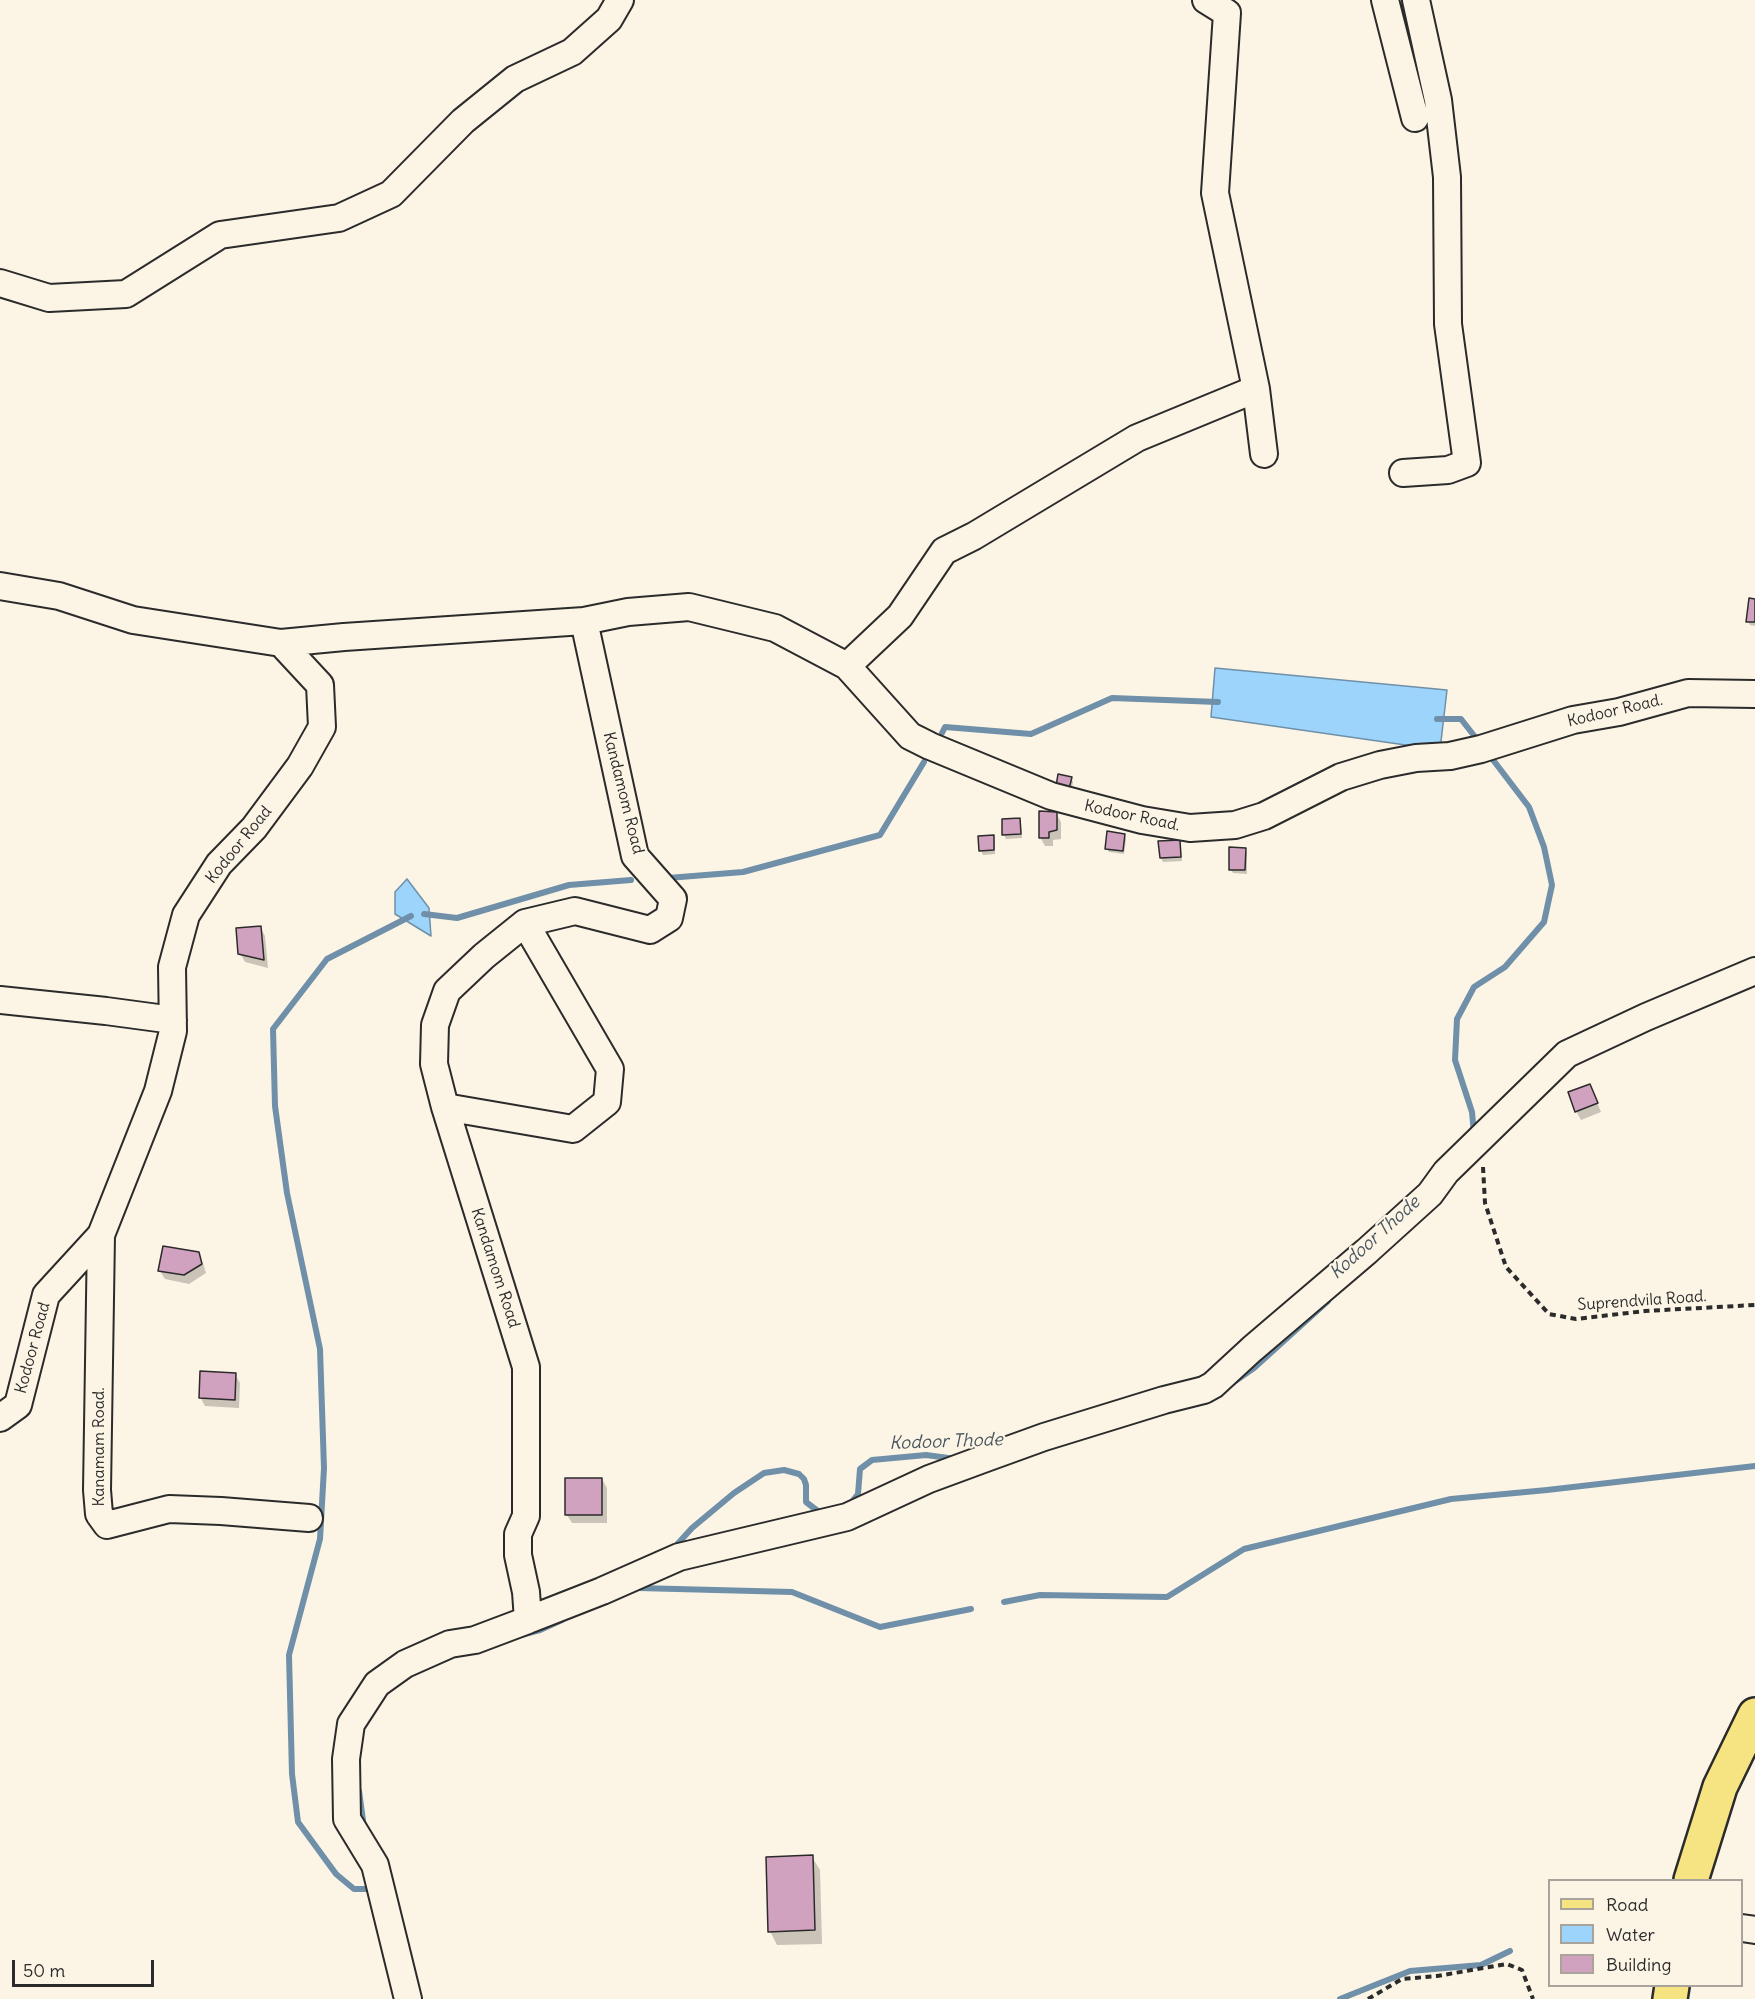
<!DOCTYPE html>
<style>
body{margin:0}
#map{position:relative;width:1755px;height:1999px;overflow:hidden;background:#fcf5e5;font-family:Delius,sans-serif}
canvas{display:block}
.legend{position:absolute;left:1548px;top:1879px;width:195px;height:108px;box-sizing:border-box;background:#fcf5e5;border:2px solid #a8a49b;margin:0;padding:8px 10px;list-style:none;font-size:18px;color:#2b2b2b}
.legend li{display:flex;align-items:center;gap:12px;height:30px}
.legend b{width:30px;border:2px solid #a8a49b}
.scale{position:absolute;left:12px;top:1960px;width:142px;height:27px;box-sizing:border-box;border:3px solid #2b2b2b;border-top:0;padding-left:8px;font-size:18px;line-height:21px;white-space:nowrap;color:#2b2b2b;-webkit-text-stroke:4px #fcf5e5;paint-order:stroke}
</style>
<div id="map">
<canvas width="1755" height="1999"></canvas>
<ul class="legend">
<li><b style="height:8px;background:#f6e381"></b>Road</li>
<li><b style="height:16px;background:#9dd4fc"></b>Water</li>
<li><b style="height:16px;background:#d1a1c0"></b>Building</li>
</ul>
<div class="scale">50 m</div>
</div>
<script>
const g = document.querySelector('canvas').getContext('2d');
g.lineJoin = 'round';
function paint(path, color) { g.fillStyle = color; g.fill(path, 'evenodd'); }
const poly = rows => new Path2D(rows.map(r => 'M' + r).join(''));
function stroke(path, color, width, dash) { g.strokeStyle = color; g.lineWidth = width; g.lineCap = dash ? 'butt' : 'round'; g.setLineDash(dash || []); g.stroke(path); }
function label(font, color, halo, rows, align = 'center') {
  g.font = font + ' Delius,sans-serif'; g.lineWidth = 4.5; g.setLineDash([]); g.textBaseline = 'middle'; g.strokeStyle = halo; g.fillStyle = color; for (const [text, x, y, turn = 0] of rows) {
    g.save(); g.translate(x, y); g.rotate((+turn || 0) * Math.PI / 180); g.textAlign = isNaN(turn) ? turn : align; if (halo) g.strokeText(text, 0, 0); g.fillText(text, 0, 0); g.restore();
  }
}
const water = poly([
 [1215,668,1447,690,1440,750,1211,717,1215,668],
 [407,879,429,908,431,936,395,914,395,892,407,879]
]);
paint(water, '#9dd4fc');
stroke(water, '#6f90a8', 1.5);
paint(poly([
 [1755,600,1755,626,1750,625,1748,621],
 [1071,778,1073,782,1072,788,1058,785],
 [1056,813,1061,822,1061,839,1053,840,1053,846,1045,846,1040,837],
 [1019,819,1021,823,1022,838,1006,839,1004,835,1003,820],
 [1124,835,1126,839,1124,854,1109,852,1106,848],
 [993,837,995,841,995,854,983,855,981,851],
 [1179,841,1181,845,1182,861,1163,862,1161,858,1160,843],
 [1245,849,1247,853,1247,874,1233,873,1231,870],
 [260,927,265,936,268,968,245,962,240,953],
 [1590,1086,1601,1112,1581,1120,1576,1111],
 [198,1254,203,1263,206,1273,189,1284,165,1279,160,1271],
 [235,1374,240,1383,239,1408,205,1406,200,1397],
 [602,1479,607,1488,607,1523,572,1523,567,1515],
 [812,1857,820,1870,822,1944,777,1945,770,1931]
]), '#0003');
stroke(poly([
 [1437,719,1461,719,1479,742],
 [942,733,945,727,1031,734,1112,698,1218,702],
 [668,878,743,872,880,835,924,762],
 [424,914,457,918,569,885,631,880],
 [1474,1134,1472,1112,1455,1060,1457,1019,1474,987,1505,967,1544,922,1552,885,1544,847,1529,807,1487,752],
 [1231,1384,1254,1368,1328,1301],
 [851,1503,858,1494,860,1469,872,1460,926,1455,956,1459],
 [672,1550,692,1528,734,1493,764,1473,784,1470,799,1474,804,1479,806,1485,806,1502,823,1515],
 [638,1588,792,1592,880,1627,971,1609],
 [1004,1602,1040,1595,1167,1597,1244,1549,1451,1499,1547,1490,1755,1466],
 [521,1635,540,1630,562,1620],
 [359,1791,364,1828],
 [375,1889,354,1889,336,1874,298,1822,292,1774,289,1655,320,1539,324,1468,320,1349,287,1193,275,1106,273,1029,327,959,411,916],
 [1340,1999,1410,1971,1481,1965,1510,1951]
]), '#6f90a8', 6);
const building = poly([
 [1749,598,1755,599,1755,622,1746,622,1749,598],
 [1058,774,1072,777,1069,789,1056,786,1058,774],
 [1039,811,1057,812,1057,830,1049,832,1049,838,1039,838,1039,811],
 [1020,818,1021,834,1002,835,1002,819,1020,818],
 [1107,831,1125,834,1123,851,1105,849,1107,831],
 [994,835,994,850,979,851,978,836,994,835],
 [1180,840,1181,857,1160,858,1158,841,1180,840],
 [1229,847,1246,848,1245,870,1229,870,1229,847],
 [261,926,264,960,238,954,236,928,261,926],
 [1590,1084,1598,1103,1575,1112,1568,1092,1590,1084],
 [163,1246,199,1252,202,1264,184,1275,158,1271,163,1246],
 [200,1371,236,1373,235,1400,199,1398,200,1371],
 [565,1478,602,1478,602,1515,565,1515,565,1478],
 [813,1855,815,1930,768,1932,766,1857,813,1855]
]);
paint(building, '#d1a1c0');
stroke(building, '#2b2b2b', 1.5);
const minor = poly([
 [1206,0,1227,13,1215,193,1256,389,1264,454],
 [1385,0,1415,118],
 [0,283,49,298,126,294,220,235,339,218,391,194,463,121,515,79,572,52,609,19,620,0],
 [1403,473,1448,470,1467,463,1448,324,1447,177,1438,100,1416,0],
 [0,586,59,596,133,620,281,643,320,685,322,727,300,766,254,828,219,864,186,915,172,967,173,1031,158,1091,101,1235,46,1295,18,1405,0,1418],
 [281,643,344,637,584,621,628,612,689,607,775,628,847,666,910,736,930,746,1051,796,1142,820,1190,828,1235,825,1264,816,1341,777,1380,765,1416,758,1450,756,1481,749,1573,720,1619,712,1688,693,1755,694],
 [847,666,900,616,944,551,974,536,1137,438,1256,389],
 [0,1000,106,1011,173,1020],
 [445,1107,573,1129,607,1102,610,1069,525,923],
 [101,1235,97,1490,99,1514,107,1525,169,1509,221,1511,309,1518],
 [528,1620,602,1591,679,1557,847,1517,929,1479,986,1458,1044,1437,1164,1400,1204,1390,1213,1385,1252,1349,1367,1251,1430,1194,1446,1172,1567,1054,1646,1017,1755,971],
 [1742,1928,1755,1930],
 [408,1999,375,1865,347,1819,346,1759,351,1724,377,1684,405,1664,450,1644,475,1640,528,1620,526,1592,518,1555,518,1534,526,1516,526,1367,445,1107,434,1064,435,1025,447,991,484,956,525,923,575,911,650,930,669,918,673,899,635,856,584,621]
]);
const major = poly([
 [1691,1880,1720,1787,1755,1715],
 [1670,1999,1672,1986]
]);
stroke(minor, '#2b2b2b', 30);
stroke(major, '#2b2b2b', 38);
stroke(poly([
 [1483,1167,1485,1203,1506,1267,1549,1314,1576,1319,1645,1311,1755,1305],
 [1368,1999,1402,1979,1437,1976,1507,1964,1522,1970,1533,1999]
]), '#2b2b2b', 4, [6, 4.5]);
stroke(minor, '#fcf5e5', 26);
stroke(major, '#f6e381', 33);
label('16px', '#2b2b2b', '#fcf5e5', [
 ["Kodoor Road.",1615,711,-13],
 ["Kandamom Road",623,793,76],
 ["Kodoor Road.",1132,816,12],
 ["Kodoor Road",239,845,-51],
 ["Kandamom Road",495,1268,72],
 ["Suprendvila Road.",1642,1301,-4],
 ["Kodoor Road",33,1348,-75],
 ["Kanamam Road.",99,1447,-90]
]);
label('italic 18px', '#48555f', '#fcf5e5', [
 ["Kodoor Thode",1375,1238,-42],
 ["Kodoor Thode",946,1442,-2]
]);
</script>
